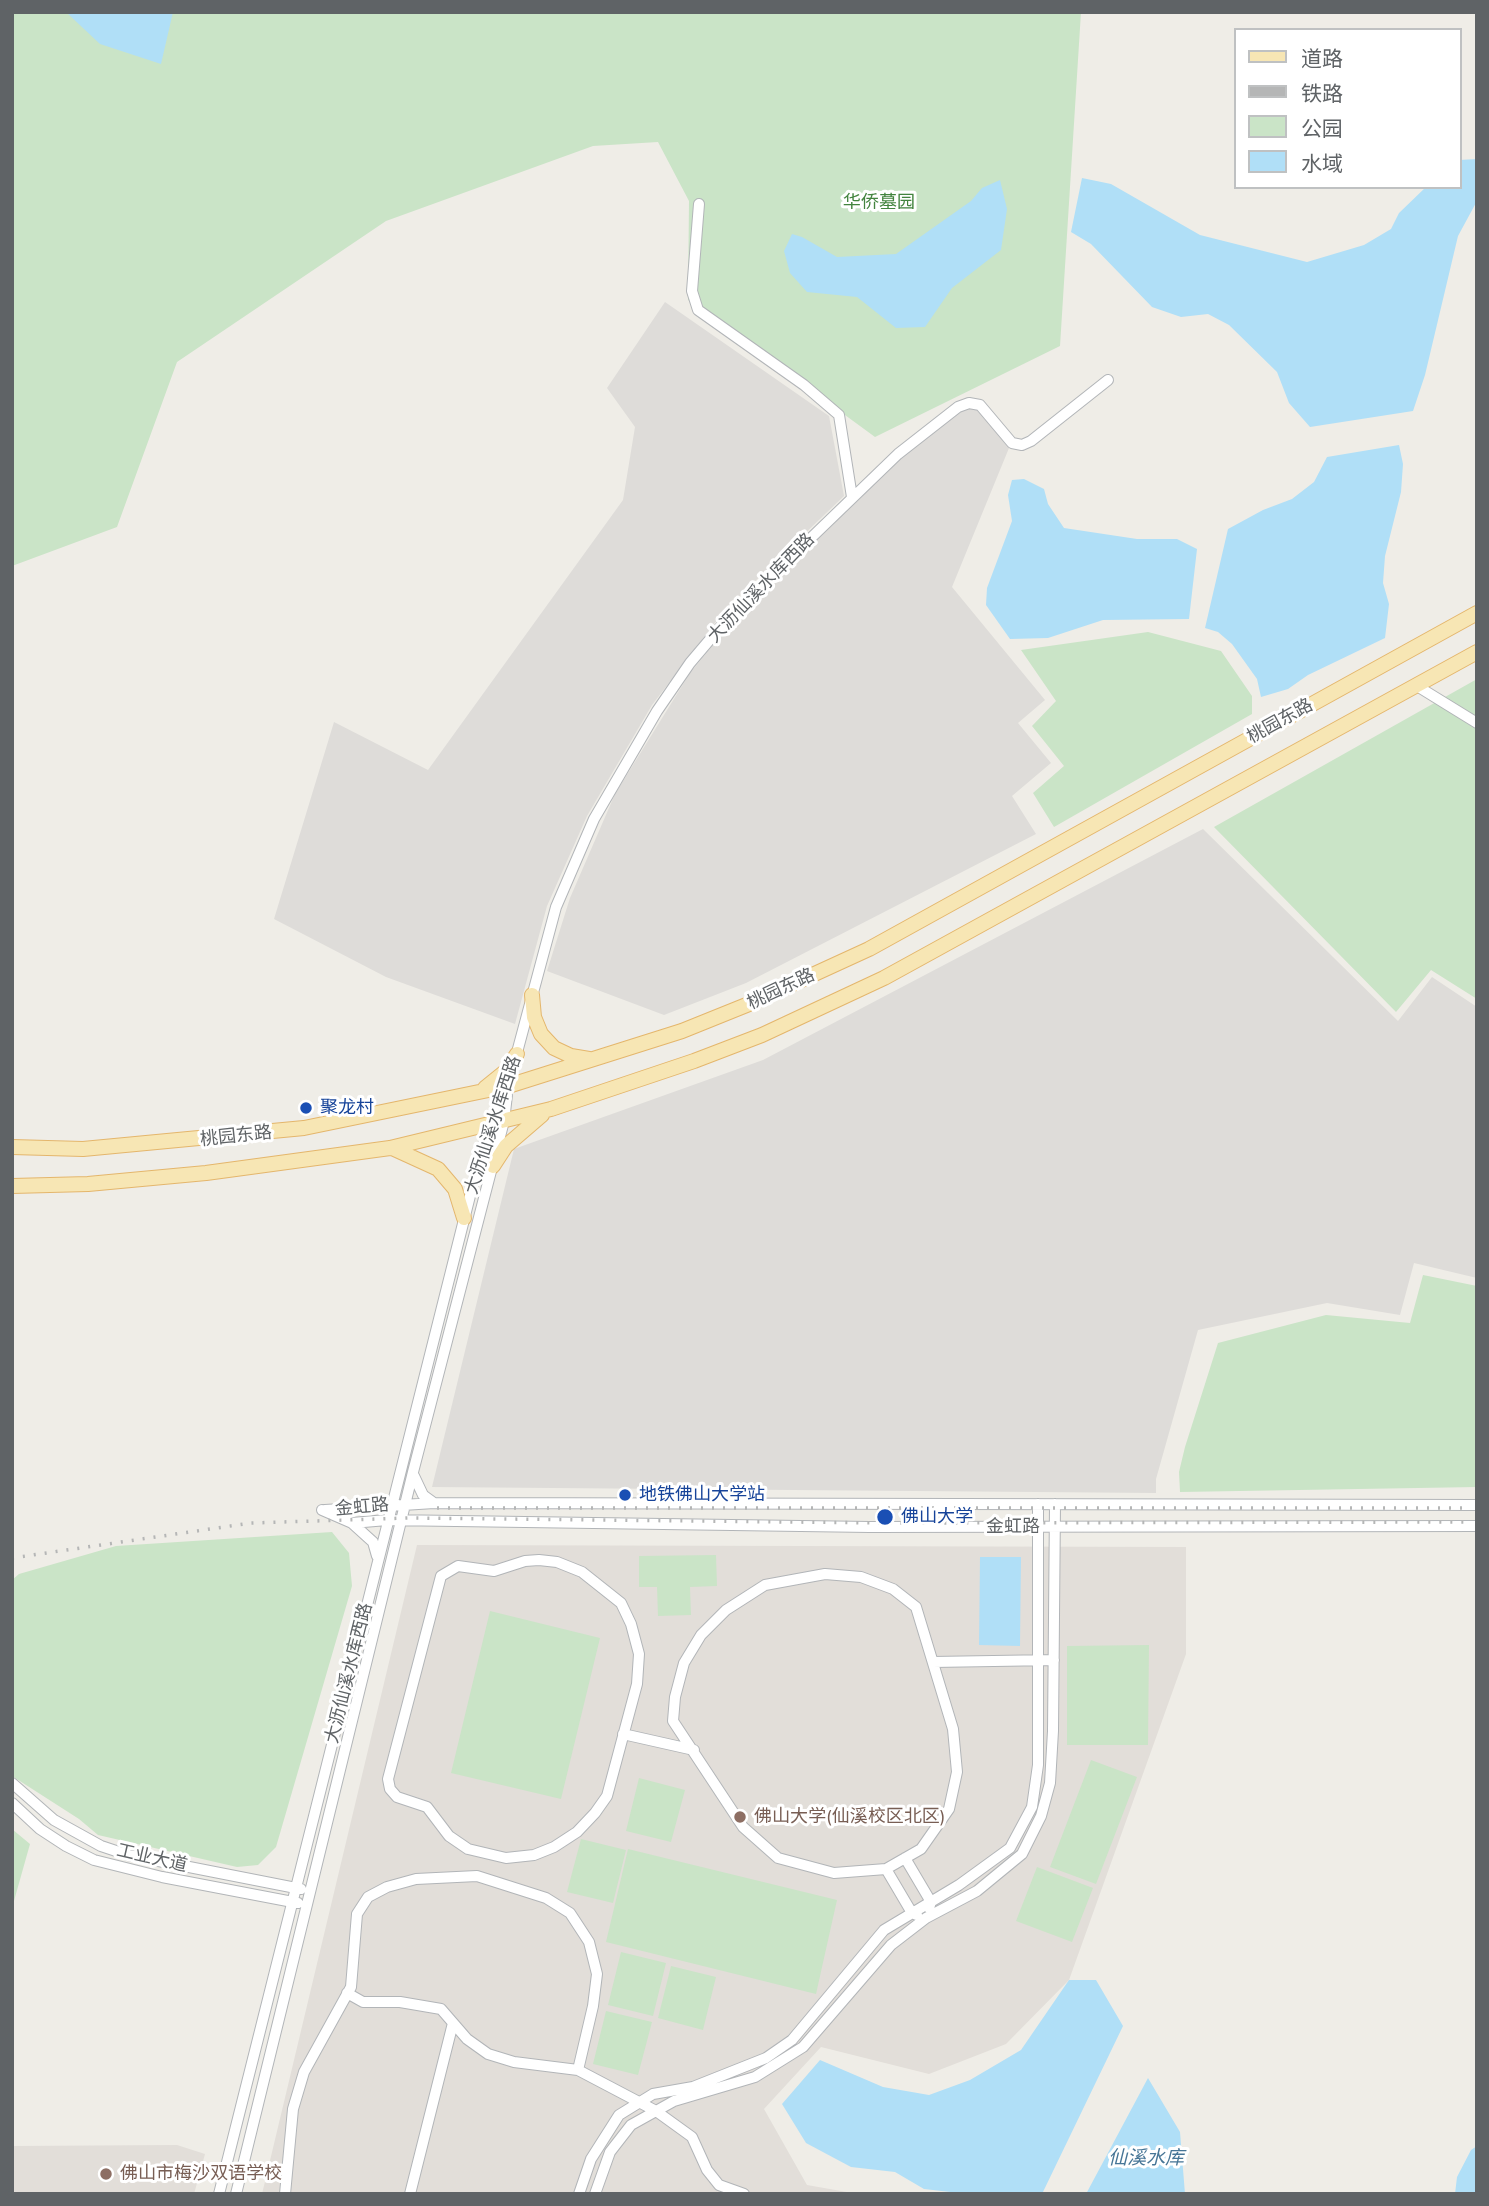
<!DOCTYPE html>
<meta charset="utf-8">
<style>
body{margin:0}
#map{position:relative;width:1489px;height:2206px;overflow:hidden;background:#efede7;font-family:Mulish,"Noto Sans SC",sans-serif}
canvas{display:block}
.frame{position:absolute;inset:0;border:14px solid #5f6366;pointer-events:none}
.legend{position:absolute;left:1234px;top:28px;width:228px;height:161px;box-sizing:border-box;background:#fff;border:2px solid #bfc1c2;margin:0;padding:9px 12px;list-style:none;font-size:21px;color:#5f6366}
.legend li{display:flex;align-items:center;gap:14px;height:35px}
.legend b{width:35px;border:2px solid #bfc1c2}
</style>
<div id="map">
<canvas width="1489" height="2206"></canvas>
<div class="frame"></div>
<ul class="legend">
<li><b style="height:9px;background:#f7e6b4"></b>道路</li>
<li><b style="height:9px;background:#b5b6b6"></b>铁路</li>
<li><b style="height:19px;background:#cae4c7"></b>公园</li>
<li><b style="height:19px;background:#b0dff7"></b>水域</li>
</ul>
</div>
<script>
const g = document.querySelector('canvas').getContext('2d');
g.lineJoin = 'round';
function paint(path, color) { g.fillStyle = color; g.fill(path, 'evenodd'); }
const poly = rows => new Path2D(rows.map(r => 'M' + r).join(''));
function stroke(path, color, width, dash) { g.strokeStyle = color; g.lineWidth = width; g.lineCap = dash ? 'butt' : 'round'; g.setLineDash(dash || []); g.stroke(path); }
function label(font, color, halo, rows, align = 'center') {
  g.font = font + ' Mulish,"Noto Sans SC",sans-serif'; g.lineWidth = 6; g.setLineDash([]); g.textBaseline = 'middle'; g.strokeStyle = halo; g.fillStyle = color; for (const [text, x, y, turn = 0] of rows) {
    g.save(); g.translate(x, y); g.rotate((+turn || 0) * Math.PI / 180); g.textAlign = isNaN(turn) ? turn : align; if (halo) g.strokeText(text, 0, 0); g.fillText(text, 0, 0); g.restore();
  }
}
paint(poly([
 [665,302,829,416,844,496,724,611,652,705,587,816,547,906,515,1024,386,977,274,919,334,722,428,770,623,500,635,427,607,388],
 [965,408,977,408,1009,448,952,587,1045,700,1018,723,1051,763,1012,796,1036,834,746,983,664,1015,547,971,570,898,615,794,690,673,732,622,854,500,900,458],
 [1203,829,1398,1021,1432,977,1477,1007,1477,1278,1414,1263,1400,1315,1327,1303,1198,1330,1156,1479,1156,1493,432,1487,514,1149,763,1060]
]), '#dedcd9');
paint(poly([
 [417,1545,1186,1547,1186,1654,1069,1980,1006,2044,929,2074,821,2047,764,2109,807,2185,858,2194,262,2194],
 [177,2145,205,2154,194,2194,12,2194,12,2146]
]), '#e2ded9');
paint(poly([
 [12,12,1081,12,1060,346,875,437,688,300,689,201,658,142,593,146,386,221,177,362,117,527,12,566],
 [1148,632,1221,651,1252,696,1252,714,1054,827,1033,793,1064,766,1032,726,1056,701,1021,650],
 [1477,679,1477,999,1431,970,1396,1012,1214,827],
 [1423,1275,1477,1286,1477,1487,1180,1492,1179,1472,1185,1447,1218,1343,1326,1315,1410,1323],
 [332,1532,349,1553,352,1586,276,1847,258,1865,237,1867,98,1835,79,1819,12,1776,12,1580,19,1574,116,1546],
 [716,1555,717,1586,690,1587,691,1615,658,1616,657,1587,639,1587,639,1556],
 [490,1611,600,1638,561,1799,451,1773],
 [1149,1645,1148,1745,1067,1745,1067,1646],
 [1091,1760,1137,1777,1096,1884,1050,1867],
 [639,1778,685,1790,671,1842,626,1831],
 [12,1829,30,1844,12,1908],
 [581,1839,626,1850,613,1903,567,1892],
 [628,1849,837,1900,816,1994,606,1942],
 [1037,1867,1093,1888,1072,1942,1016,1921],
 [621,1952,666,1963,653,2016,608,2005],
 [671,1966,716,1977,703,2030,658,2018],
 [606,2011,652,2022,638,2075,593,2064]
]), '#cae4c7');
paint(poly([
 [66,12,173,12,161,64,100,44],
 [1477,159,1477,201,1458,236,1425,375,1413,411,1310,427,1289,403,1277,372,1229,325,1208,314,1181,317,1152,307,1091,244,1071,232,1082,178,1111,184,1200,235,1307,262,1364,245,1391,229,1399,213,1426,187,1459,187,1459,160],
 [1000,180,1007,209,1001,250,952,288,925,327,896,328,857,297,807,292,790,273,784,251,792,234,802,237,837,257,896,254,971,201,982,188],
 [1399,445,1403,464,1401,492,1385,556,1383,583,1389,604,1385,638,1308,675,1288,689,1261,697,1257,679,1232,644,1218,632,1205,628,1228,529,1263,510,1292,499,1314,482,1327,457],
 [1024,479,1044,489,1048,504,1064,528,1137,539,1177,539,1197,549,1189,619,1103,620,1048,638,1010,639,986,605,987,588,1012,521,1008,495,1012,480],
 [980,1557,1021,1557,1020,1646,979,1645],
 [1069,1980,1096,1980,1123,2026,1042,2194,968,2194,924,2189,895,2172,851,2167,806,2143,782,2104,820,2060,883,2087,929,2095,970,2080,1021,2050],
 [1148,2078,1180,2132,1185,2194,1086,2194],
 [1477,2146,1477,2194,1455,2194,1457,2177,1471,2150]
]), '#b0dff7');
const minor = poly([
 [699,204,692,291,698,310,804,385,839,415,852,497],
 [1417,686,1477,723],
 [414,1476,423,1495,434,1503],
 [322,1510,352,1523,387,1520,870,1527,1477,1526],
 [325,1510,434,1503,1477,1505],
 [352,1523,373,1542,377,1556],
 [539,1560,557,1562,582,1572,621,1603,631,1624,639,1654,637,1684,607,1796,595,1813,577,1832,554,1847,534,1855,506,1858,468,1849,449,1836,427,1807,397,1797,390,1789,388,1779,441,1576,458,1566,494,1571,525,1561,539,1560],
 [825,1574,861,1577,893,1589,916,1607,953,1729,957,1772,949,1809,921,1849,886,1869,834,1873,778,1858,743,1827,673,1721,675,1697,684,1663,701,1635,726,1610,765,1585,825,1574],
 [933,1662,1054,1660],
 [623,1734,694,1750],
 [12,1783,54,1820,101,1846,128,1855,301,1889],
 [12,1803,40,1829,66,1846,94,1860,162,1877,298,1903],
 [905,1858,931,1902,929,1908],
 [886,1869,912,1913,917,1915],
 [347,1993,363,2002,400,2002,441,2009,467,2039,488,2054,514,2062,578,2070,656,2111,692,2137,707,2170,719,2185,744,2194],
 [219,2194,479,1160,490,1125,508,1086,556,907,594,819,657,711,690,663,729,617,898,454,958,407,969,403,980,405,1012,443,1022,445,1031,441,1108,380],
 [236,2194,413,1472,504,1121,507,1095],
 [285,2194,293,2109,304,2072,351,1987,357,1914,368,1897,387,1887,416,1879,477,1876,546,1898,570,1913,589,1942,597,1974,593,2006,578,2070],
 [410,2194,453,2023],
 [579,2194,591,2159,619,2115,653,2094,693,2087,766,2058,792,2040,884,1930,959,1885,1010,1848,1032,1807,1038,1765,1038,1504],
 [595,2194,610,2152,631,2125,674,2101,755,2077,803,2047,891,1945,926,1918,977,1891,1022,1854,1041,1816,1050,1783,1053,1731,1055,1504]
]);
const major = poly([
 [532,995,534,1017,541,1034,554,1048,571,1056,589,1059],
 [485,1088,506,1071,517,1054],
 [12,1147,83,1149,304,1128,508,1086,682,1031,749,1004,869,949,1477,613],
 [392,1148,438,1169,455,1189,464,1218],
 [493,1166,506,1146,542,1115],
 [12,1186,88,1184,206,1173,390,1148,551,1109,694,1061,762,1035,884,978,1477,652]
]);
stroke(minor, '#b2b5b8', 12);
stroke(major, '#e4b66c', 16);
stroke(minor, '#fff', 10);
stroke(major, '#f7e6b4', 14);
stroke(poly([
 [437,1508,1465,1508],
 [12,1558,251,1523,408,1518,886,1523,1466,1522]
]), '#b5b6b6', 3.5, [2, 9]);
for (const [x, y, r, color] of [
 [306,1108,7,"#1a4fb4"],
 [625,1495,7,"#1a4fb4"],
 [885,1517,9,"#1a4fb4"],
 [740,1817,7,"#8d6e63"],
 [106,2174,7,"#8d6e63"]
]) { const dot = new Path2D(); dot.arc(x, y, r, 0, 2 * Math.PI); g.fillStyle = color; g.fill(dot); stroke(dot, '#fff', 2.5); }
label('18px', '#43843f', '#fff', [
 ["华侨墓园",879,203]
]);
label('18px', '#5f6366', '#fff', [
 ["大沥仙溪水库西路",761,588,-46],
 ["桃园东路",1280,721,-29],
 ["桃园东路",781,989,-25],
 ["大沥仙溪水库西路",493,1125,-72],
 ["桃园东路",236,1136,-6],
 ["金虹路",362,1507,-5],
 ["金虹路",1013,1527],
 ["大沥仙溪水库西路",349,1673,-76],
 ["工业大道",152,1858,13]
]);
label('18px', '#164399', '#fff', [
 ["聚龙村",320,1108],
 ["地铁佛山大学站",639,1495],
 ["佛山大学",901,1517]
], 'left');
label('18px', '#785e54', '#fff', [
 ["佛山大学(仙溪校区北区)",754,1817],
 ["佛山市梅沙双语学校",120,2174]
], 'left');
label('italic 19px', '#477697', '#fff', [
 ["仙溪水库",1146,2158]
]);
</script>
